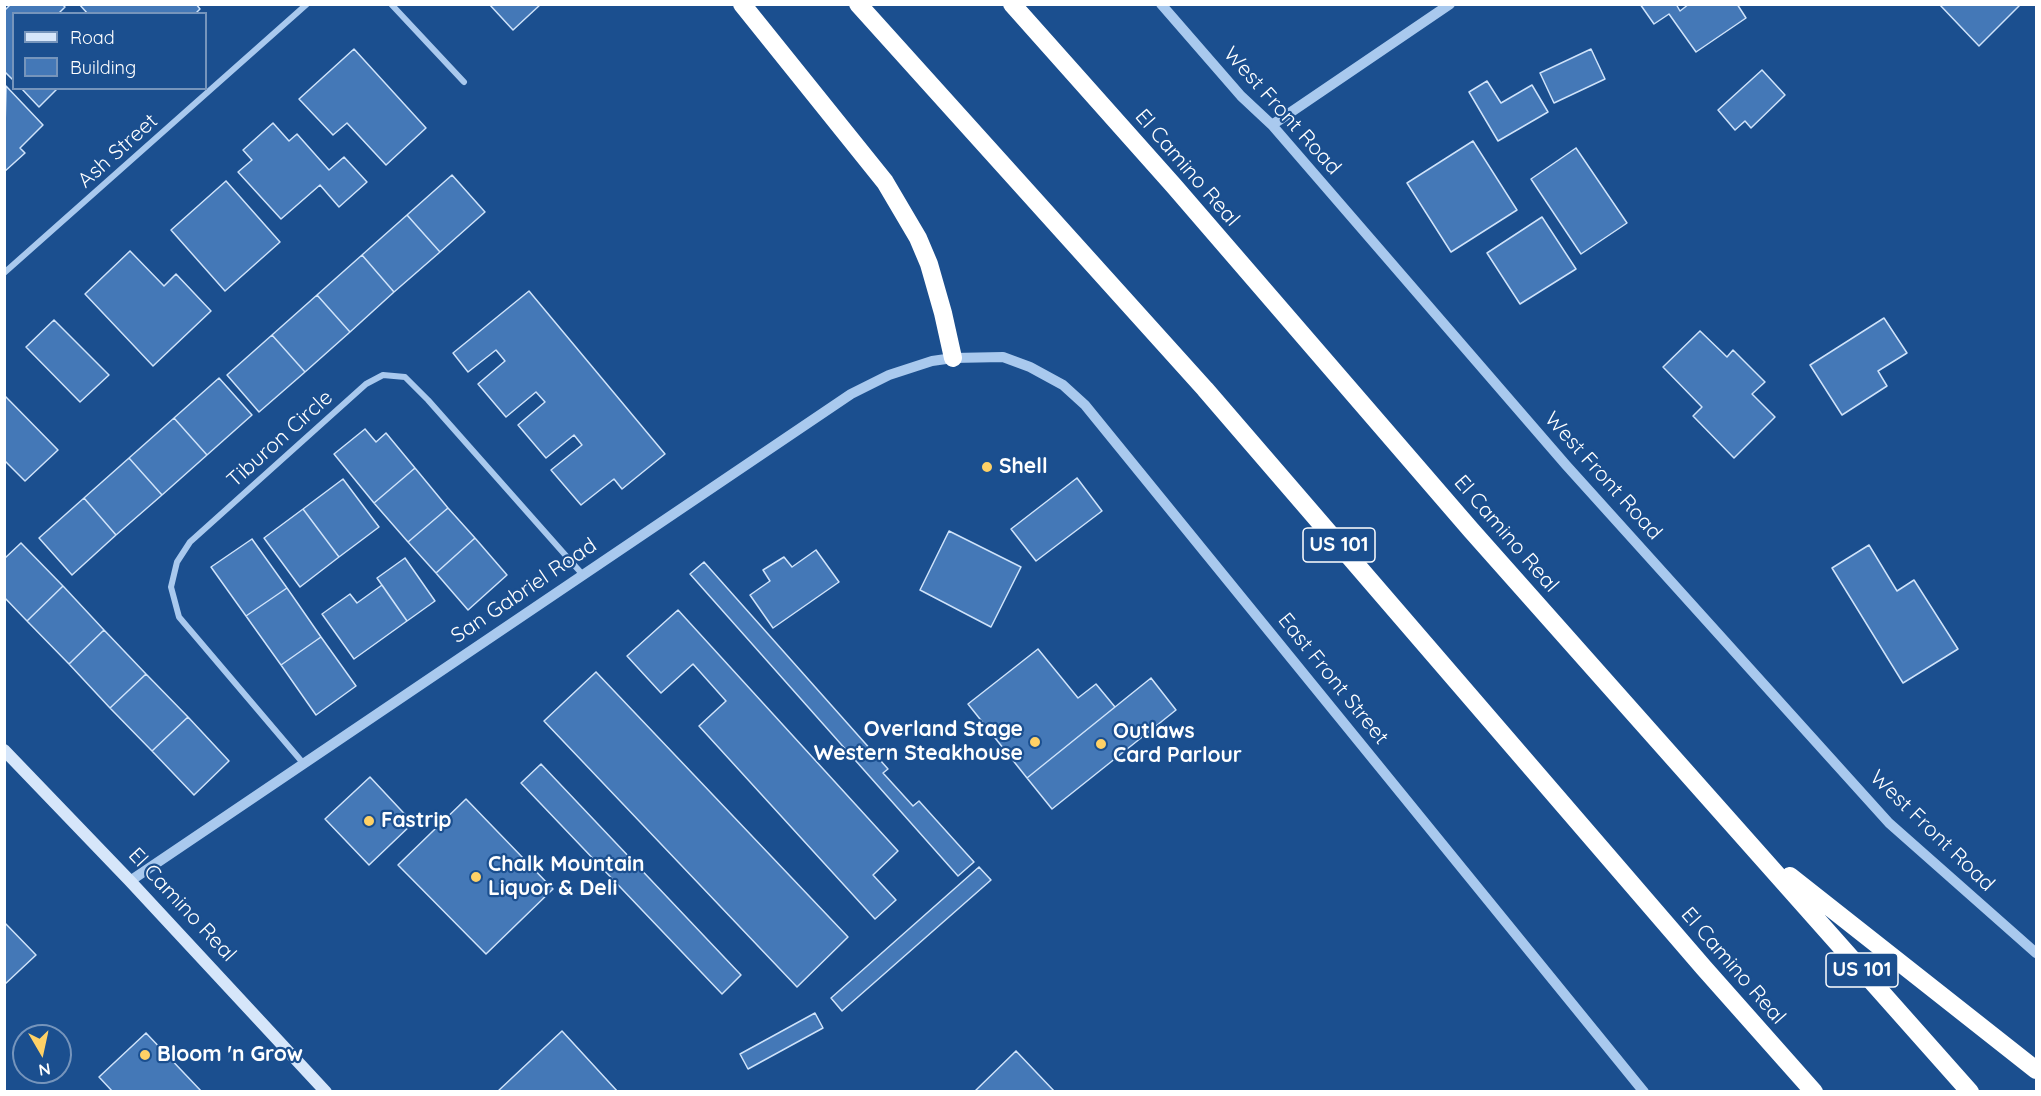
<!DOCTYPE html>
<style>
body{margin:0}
#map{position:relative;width:2041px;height:1096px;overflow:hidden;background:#1b4f8f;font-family:Quicksand,sans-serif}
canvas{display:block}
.frame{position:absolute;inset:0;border:6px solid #fff;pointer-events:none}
.legend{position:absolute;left:12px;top:12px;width:195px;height:78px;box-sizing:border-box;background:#1b4f8f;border:2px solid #7695bc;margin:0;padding:8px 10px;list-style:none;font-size:18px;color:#fff}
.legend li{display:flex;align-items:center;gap:12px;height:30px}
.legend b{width:30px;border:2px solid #7695bc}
.north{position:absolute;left:12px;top:1024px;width:60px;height:60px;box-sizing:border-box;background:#1b4f8f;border:2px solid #7695bc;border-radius:50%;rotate:171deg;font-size:16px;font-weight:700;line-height:24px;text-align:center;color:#fff}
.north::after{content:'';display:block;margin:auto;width:21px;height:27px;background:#ffd166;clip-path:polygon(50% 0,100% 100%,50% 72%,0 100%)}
</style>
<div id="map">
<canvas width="2041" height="1096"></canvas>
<div class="frame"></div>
<ul class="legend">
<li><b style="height:8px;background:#d6e6fa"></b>Road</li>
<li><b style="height:16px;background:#4478b7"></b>Building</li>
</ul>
<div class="north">N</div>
</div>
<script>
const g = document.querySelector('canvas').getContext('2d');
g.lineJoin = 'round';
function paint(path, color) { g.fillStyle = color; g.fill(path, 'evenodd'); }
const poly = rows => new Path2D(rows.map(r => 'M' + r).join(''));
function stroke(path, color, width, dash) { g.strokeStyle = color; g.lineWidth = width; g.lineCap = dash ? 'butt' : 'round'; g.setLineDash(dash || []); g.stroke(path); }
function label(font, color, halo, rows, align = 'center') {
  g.font = font + ' Quicksand,sans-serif'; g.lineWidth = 4.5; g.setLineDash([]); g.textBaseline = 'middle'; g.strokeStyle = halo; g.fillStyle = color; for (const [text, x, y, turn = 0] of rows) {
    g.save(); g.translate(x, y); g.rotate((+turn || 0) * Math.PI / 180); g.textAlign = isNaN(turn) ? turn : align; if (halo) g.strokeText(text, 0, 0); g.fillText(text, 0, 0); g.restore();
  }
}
const building = poly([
 [11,4,62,4,65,7,58,14,14,14,14,81,4,71,4,11,11,4],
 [79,4,196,4,200,9,195,14,88,14,79,4],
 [489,4,541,4,513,30,489,4],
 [1640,4,1676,4,1680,11,1689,4,1737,4,1746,18,1696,52,1669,14,1654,24,1640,4],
 [1939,4,2021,4,1979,46,1939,4],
 [354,49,426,128,386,165,347,123,333,135,299,99,354,49],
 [1591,49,1605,79,1554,103,1540,73,1591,49],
 [1762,70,1785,95,1751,128,1745,121,1735,130,1718,110,1762,70],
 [1487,81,1501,103,1532,85,1548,112,1498,141,1469,92,1487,81],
 [6,86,43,125,20,148,25,153,4,172,6,86],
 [21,88,58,88,39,107,21,88],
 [273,123,289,141,297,134,329,170,344,157,367,182,339,207,320,185,281,219,238,172,252,160,243,150,273,123],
 [1473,141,1517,210,1451,252,1407,183,1473,141],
 [1576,148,1627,223,1581,254,1531,179,1576,148],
 [452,175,485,212,440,252,407,215,452,175],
 [226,181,280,242,225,291,171,230,226,181],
 [407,215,440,252,394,292,362,255,407,215],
 [1542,217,1576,269,1520,304,1487,253,1542,217],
 [130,251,164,286,176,274,211,311,153,366,85,294,130,251],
 [362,255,394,292,350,332,317,295,362,255],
 [529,291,665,454,622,489,614,479,581,505,551,470,582,445,574,435,546,458,518,425,545,402,536,392,506,417,478,384,505,361,496,350,468,372,453,353,529,291],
 [317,295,350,332,305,372,272,335,317,295],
 [1884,318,1907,353,1878,371,1887,386,1842,415,1810,365,1884,318],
 [54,320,109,375,80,402,26,347,54,320],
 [1700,331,1727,357,1733,350,1765,382,1752,394,1775,417,1734,458,1693,416,1702,407,1663,367,1700,331],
 [272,335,305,372,259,412,227,375,272,335],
 [219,378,252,415,207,455,174,418,219,378],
 [4,395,58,450,25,481,4,460,4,395],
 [174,418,207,455,162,495,129,458,174,418],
 [365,429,376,442,386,433,415,468,374,503,334,454,365,429],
 [129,458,162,495,116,535,84,498,129,458],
 [415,468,448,508,408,542,374,503,415,468],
 [1077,478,1102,511,1036,561,1011,529,1077,478],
 [343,479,379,527,339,557,303,509,343,479],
 [84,498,116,535,72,575,39,538,84,498],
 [448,508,475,538,436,573,408,542,448,508],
 [303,509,339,557,300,587,264,538,303,509],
 [949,531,1021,567,991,627,920,590,949,531],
 [475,538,507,575,468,610,436,573,475,538],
 [252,539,287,588,246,616,211,567,252,539],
 [21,543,63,586,27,621,4,597,4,559,21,543],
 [1869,545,1897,591,1914,580,1958,649,1903,683,1832,568,1869,545],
 [816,550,839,582,773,628,750,595,770,581,763,570,784,557,792,567,816,550],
 [405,558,435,601,407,621,377,578,405,558],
 [704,562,888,769,883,773,913,806,919,801,974,862,958,876,690,574,704,562],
 [382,585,407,621,354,659,322,614,350,594,357,603,382,585],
 [63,586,104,630,69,664,27,621,63,586],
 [287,588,321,637,281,665,246,616,287,588],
 [678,610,898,851,873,875,896,900,875,919,699,726,726,701,693,664,661,693,627,656,678,610],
 [104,630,146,674,110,708,69,664,104,630],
 [321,637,356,686,316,715,281,665,321,637],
 [1038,649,1078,698,1096,684,1115,707,1027,778,968,704,1038,649],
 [596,672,848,937,797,987,544,721,596,672],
 [146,674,188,717,152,751,110,708,146,674],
 [1151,678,1176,710,1052,809,1027,778,1151,678],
 [188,717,229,761,194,795,152,751,188,717],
 [541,764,741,975,722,994,521,783,541,764],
 [370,777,413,823,369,865,325,819,370,777],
 [466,799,553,889,486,954,398,865,466,799],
 [979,867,991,880,842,1011,831,998,979,867],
 [4,922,36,955,4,985,4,922],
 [815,1013,823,1028,748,1069,740,1054,815,1013],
 [562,1031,618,1092,497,1092,562,1031],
 [146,1033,202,1092,113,1092,99,1077,146,1033],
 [1016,1051,1055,1092,974,1092,1016,1051]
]);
paint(building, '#4478b7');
stroke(building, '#cfe3fa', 1.5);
stroke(poly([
 [391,4,464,82],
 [4,273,307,4],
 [303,763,179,617,171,587,177,562,190,542,366,384,383,375,405,377,428,400,583,575]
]), '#a9c9ee', 6);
stroke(poly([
 [1161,4,1241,96,1272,125,1566,465,1889,823,2036,953],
 [1272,125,1450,4],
 [130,881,851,394,889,375,932,361,953,358,1003,357,1030,367,1063,385,1085,405,1644,1092]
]), '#a9c9ee', 10);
stroke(poly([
 [4,750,130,881,326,1092]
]), '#d6e6fa', 12);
stroke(poly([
 [742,4,885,182,918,238,929,264,943,313,953,358],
 [858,4,1205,389,1704,968,1814,1092],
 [1012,4,1174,186,1471,530,1970,1092],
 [1790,876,2036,1070]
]), '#fff', 18);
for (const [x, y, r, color] of [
 [987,467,6,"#ffd166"],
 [1035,742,6,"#ffd166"],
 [1101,744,6,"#ffd166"],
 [369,821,6,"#ffd166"],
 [476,877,6,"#ffd166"],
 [145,1055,6,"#ffd166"]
]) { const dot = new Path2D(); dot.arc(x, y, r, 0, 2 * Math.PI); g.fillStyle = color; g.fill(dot); stroke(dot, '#1b4f8f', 2); }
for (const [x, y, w] of [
 [1339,545,72],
 [1862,970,72]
]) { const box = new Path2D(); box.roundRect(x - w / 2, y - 17, w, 34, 4.5); g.fillStyle = '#1b4f8f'; g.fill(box); stroke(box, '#fff', 1.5); }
label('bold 20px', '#fff', null, [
 ["US 101",1339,545],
 ["US 101",1862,970]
]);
label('21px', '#fff', '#1b4f8f', [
 ["West Front Road",1282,111,48],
 ["Ash Street",118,151,-42],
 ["El Camino Real",1187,168,49],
 ["Tiburon Circle",280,439,-42],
 ["West Front Road",1603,476,48],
 ["El Camino Real",1506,534,49],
 ["San Gabriel Road",524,591,-34],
 ["East Front Street",1333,679,51],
 ["West Front Road",1932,831,44],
 ["El Camino Real",182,905,47],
 ["El Camino Real",1733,966,49]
]);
label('bold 21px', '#fff', '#1b4f8f', [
 ["Shell",999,467],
 ["Overland Stage",1023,730,"right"],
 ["Western Steakhouse",1023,754,"right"],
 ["Outlaws",1113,732],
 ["Card Parlour",1113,756],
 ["Fastrip",381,821],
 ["Chalk Mountain",488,865],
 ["Liquor & Deli",488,889],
 ["Bloom 'n Grow",157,1055]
], 'left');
</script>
